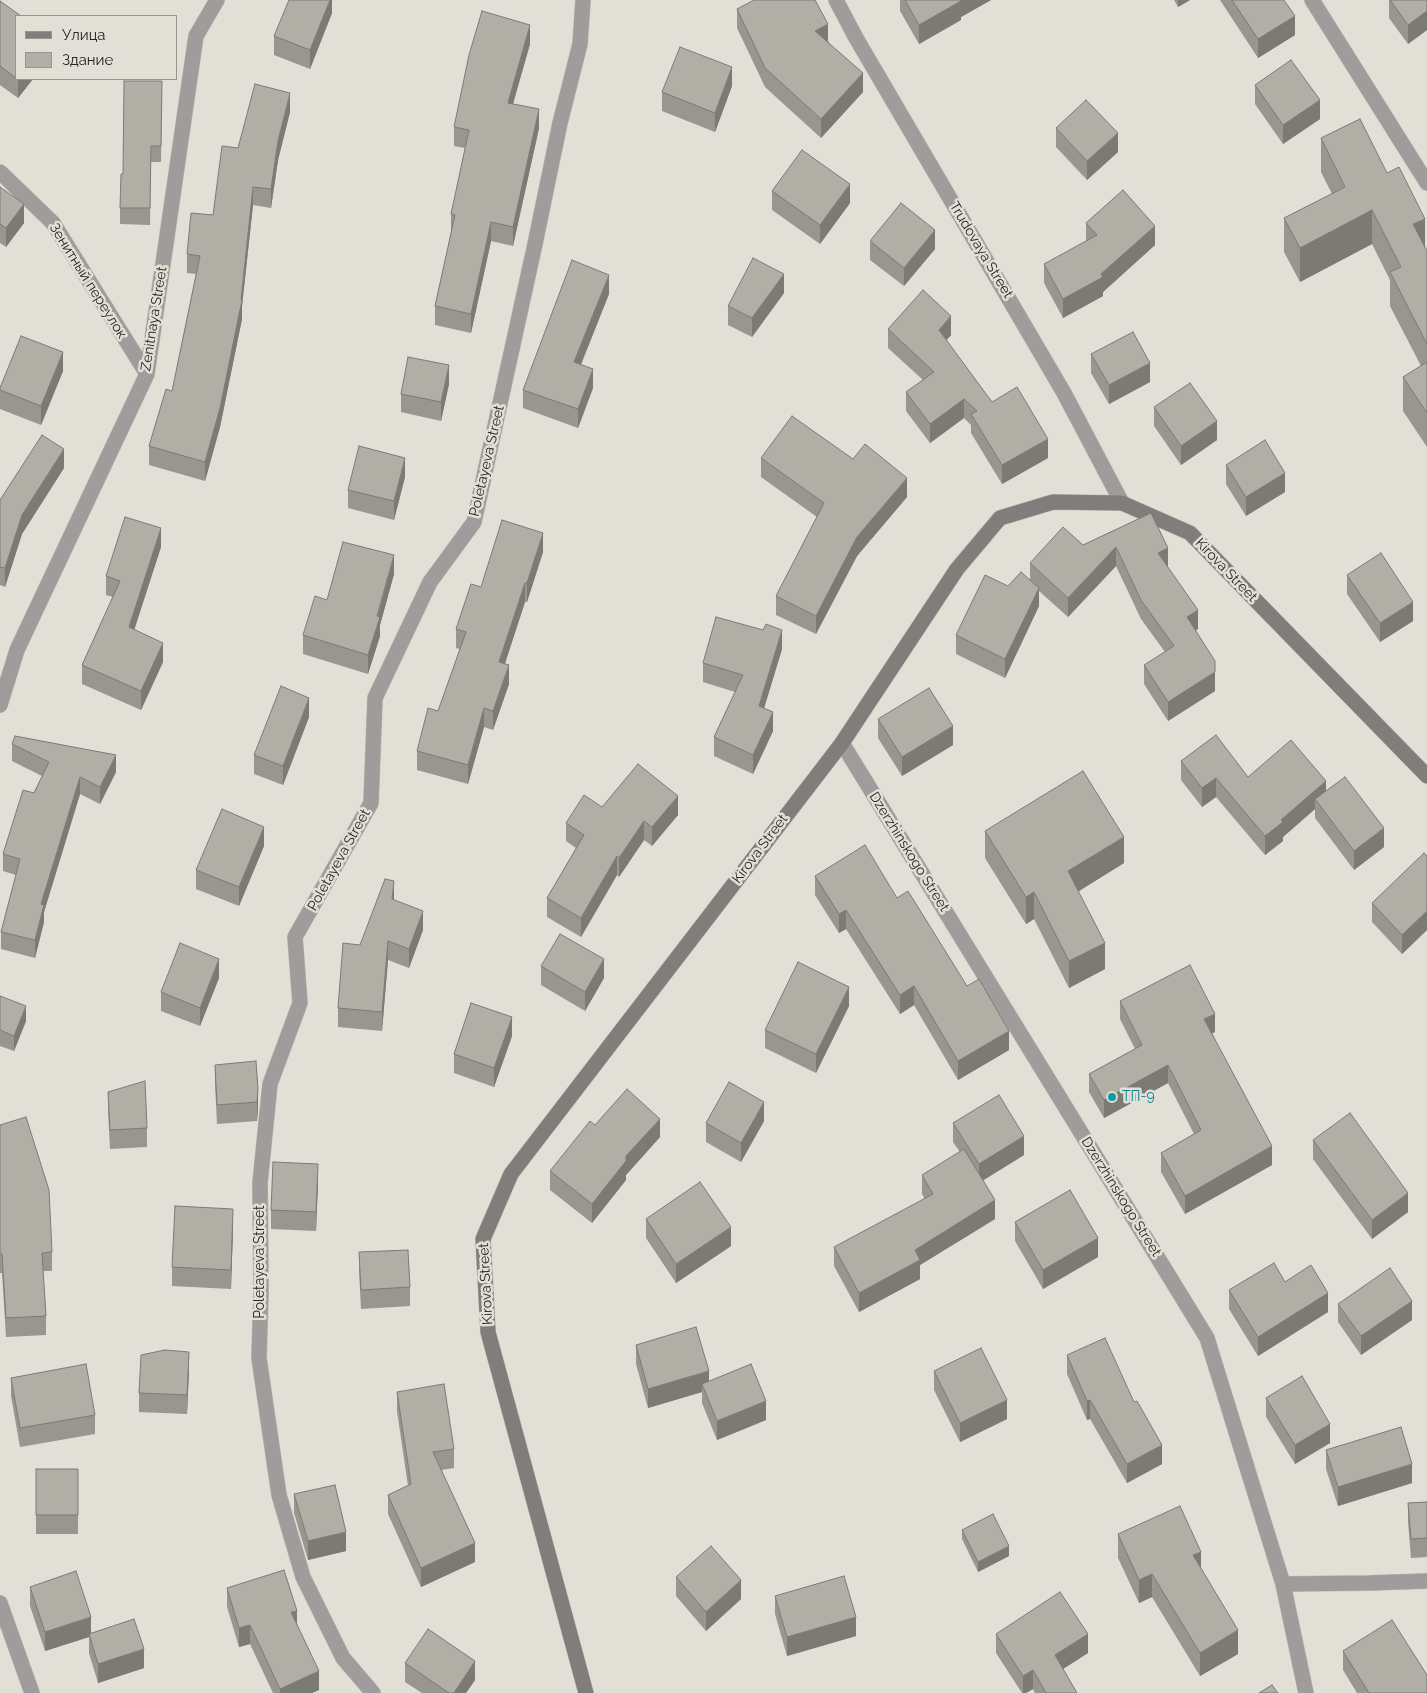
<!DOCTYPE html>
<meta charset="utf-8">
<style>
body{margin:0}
#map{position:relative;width:1427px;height:1693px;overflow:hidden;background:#e1dfd6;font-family:Raleway,sans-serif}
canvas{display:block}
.legend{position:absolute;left:15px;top:15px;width:162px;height:65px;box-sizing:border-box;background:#e1dfd6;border:1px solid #96958e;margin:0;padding:6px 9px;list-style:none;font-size:15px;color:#262622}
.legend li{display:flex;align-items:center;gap:10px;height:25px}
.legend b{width:25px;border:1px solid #96958e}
</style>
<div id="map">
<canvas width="1427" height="1693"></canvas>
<ul class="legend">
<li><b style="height:6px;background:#827c7b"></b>Улица</li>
<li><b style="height:14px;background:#b1aea6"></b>Здание</li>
</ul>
</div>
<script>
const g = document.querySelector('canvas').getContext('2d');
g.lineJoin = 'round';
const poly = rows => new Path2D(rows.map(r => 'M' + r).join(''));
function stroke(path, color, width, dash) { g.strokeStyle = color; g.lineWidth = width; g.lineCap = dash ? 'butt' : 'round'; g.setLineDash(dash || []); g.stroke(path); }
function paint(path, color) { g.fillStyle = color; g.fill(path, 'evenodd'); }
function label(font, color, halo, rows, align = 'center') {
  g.font = font + ' Raleway,sans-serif'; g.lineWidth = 5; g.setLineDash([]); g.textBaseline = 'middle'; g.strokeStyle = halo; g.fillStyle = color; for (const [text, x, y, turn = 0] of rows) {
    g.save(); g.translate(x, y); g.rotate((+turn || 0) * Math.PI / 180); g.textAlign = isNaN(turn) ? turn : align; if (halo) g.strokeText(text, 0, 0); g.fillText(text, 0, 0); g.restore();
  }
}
const street = poly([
 [836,0,856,38,1064,393,1122,503],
 [1312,0,1427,183],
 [0,172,53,223,147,374],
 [0,705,17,650,147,374,196,36,217,0],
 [842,743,1207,1338,1283,1584,1306,1693],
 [1283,1584,1369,1583,1427,1581],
 [0,1603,32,1693],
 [373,1693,343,1658,303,1577,279,1495,259,1358,261,1290,260,1183,270,1084,300,1003,295,937,371,803,375,698,430,582,474,522,535,244,560,123,580,44,583,0]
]);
const secondary = poly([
 [586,1693,488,1332,483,1239,511,1174,842,743,957,569,1000,518,1053,502,1122,503,1190,533,1427,776]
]);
stroke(street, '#bcbab2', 16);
stroke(secondary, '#bcbab2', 16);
stroke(street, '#a19c9b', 15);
stroke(secondary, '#827c7b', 15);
paint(poly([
 [332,0,332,13,310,69,274,55,274,36],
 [900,0,991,0,961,17,961,20,919,44,900,11],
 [1174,0,1190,0,1178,7],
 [1220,0,1284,0,1295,35,1258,58],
 [1389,0,1427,0,1427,30,1408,44,1389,18],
 [0,1,16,16,16,79,33,79,18,98,0,85],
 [737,9,828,41,863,92,821,138,765,87,737,28],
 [530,44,513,104,539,128,513,246,491,241,471,333,435,325,435,306,451,233,451,214,465,148,454,146,454,127],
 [1255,85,1320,119,1283,144,1255,104],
 [732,86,715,132,662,111,662,92],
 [162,97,161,162,151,162,150,225,120,224,120,208,123,174],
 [290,112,278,160,271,208,253,205,242,306,242,319,220,427,205,481,149,465,149,446,172,391,196,274,187,273,187,254,213,215],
 [1056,128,1118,152,1087,180,1056,147],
 [1321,138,1387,173,1427,251,1427,447,1403,411,1403,377,1421,366,1390,306,1390,280,1372,244,1300,282,1284,252,1284,218,1332,194,1321,172],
 [0,187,24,223,6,247,0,243],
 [772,191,850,203,820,244,772,210],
 [1086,223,1155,245,1103,292,1103,296,1063,318,1044,283,1044,264,1086,242],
 [870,241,935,249,904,286,870,260],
 [784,293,752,337,728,325,728,306],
 [609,294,581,365,593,388,578,428,523,408,523,390],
 [888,329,951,335,946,340,992,402,1048,458,1002,484,971,433,971,425,964,418,930,443,906,411,906,392,923,380,888,348],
 [1091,354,1150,382,1109,404,1091,373],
 [63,371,41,425,0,409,0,388],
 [449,384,441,421,401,412,401,394],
 [1154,407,1217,440,1181,465,1154,426],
 [761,458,907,497,857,556,816,634,776,615,776,596,817,517,761,477],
 [1226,465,1285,492,1246,516,1226,484],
 [64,468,22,534,5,587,0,585,0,500],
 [405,477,394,520,348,508,348,490],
 [1151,513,1168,567,1198,629,1196,630,1215,691,1168,721,1144,684,1144,665,1165,652,1141,619,1116,566,1068,617,1039,591,1039,606,1005,678,956,654,956,635,1008,586,1030,580,1030,563,1083,545],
 [161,547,134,630,163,662,141,710,82,684,82,665,113,597,106,595,106,576],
 [543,552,527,602,525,602,505,664,509,684,493,730,484,727,468,784,417,770,417,751,438,711,460,649,456,648,456,629,481,587],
 [394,574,380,625,380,636,368,674,303,654,303,635,327,600],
 [1347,575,1413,621,1380,642,1347,594],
 [782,649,764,708,773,731,753,774,714,756,714,737,735,692,703,682,703,663],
 [309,717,283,785,254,774,254,755],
 [878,719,953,745,902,776,878,738],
 [12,744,116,772,100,804,80,794,44,912,44,922,35,958,1,949,1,932,16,875,3,871,3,854,42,776,12,761],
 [1181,761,1248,777,1326,791,1384,847,1354,870,1315,818,1315,809,1283,837,1283,841,1265,855,1216,797,1202,807,1181,780],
 [602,807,678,815,652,846,644,840,619,877,617,875,581,937,547,917,547,898,576,848,566,841,566,823],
 [985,831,1124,863,1078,891,1105,969,1069,988,1034,919,1026,924,985,858],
 [264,846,239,906,196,889,196,870],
 [1427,856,1427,930,1402,954,1372,922,1372,903],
 [815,876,897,898,967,986,1009,1050,958,1080,914,1005,900,1014,846,929,839,933,815,895],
 [394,900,423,930,409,968,388,960,382,1031,338,1027,338,1008,360,945],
 [541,966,604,978,585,1011,541,985],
 [219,978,200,1026,161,1011,161,992],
 [0,996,26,1021,14,1051,0,1046],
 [1120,1001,1215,1032,1212,1033,1272,1165,1185,1214,1161,1172,1161,1153,1194,1134,1168,1083,1104,1118,1089,1092,1089,1074,1135,1049,1120,1019],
 [849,1006,816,1073,765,1048,765,1030],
 [512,1036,494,1087,454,1073,454,1054],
 [215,1065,258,1089,258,1108,257,1121,217,1124,215,1084],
 [108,1092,147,1128,147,1147,110,1149,108,1111],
 [764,1121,741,1162,706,1142,706,1123],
 [953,1123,1024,1155,983,1180,995,1219,920,1265,920,1279,859,1312,834,1266,834,1247,925,1199,922,1194,922,1175,960,1152,953,1142],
 [0,1125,52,1252,52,1271,43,1271,46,1316,46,1335,6,1337,2,1273,0,1273],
 [595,1125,660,1137,626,1175,626,1180,592,1223,550,1190,550,1171],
 [1313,1140,1408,1212,1372,1239,1313,1159],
 [318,1183,316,1231,271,1229,271,1210],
 [646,1219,731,1246,676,1283,646,1238],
 [1015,1222,1098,1257,1043,1289,1015,1241],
 [233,1228,231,1289,172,1286,172,1267],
 [359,1252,410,1287,410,1306,361,1309,359,1271],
 [1229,1290,1328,1312,1258,1356,1229,1309],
 [1338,1304,1412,1320,1361,1355,1338,1322],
 [636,1345,709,1382,766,1420,717,1440,702,1403,702,1392,648,1408,636,1364],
 [1067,1355,1162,1464,1127,1483,1090,1419,1087,1420,1067,1374],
 [189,1370,187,1414,139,1412,139,1393],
 [934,1371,1007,1419,960,1442,934,1390],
 [11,1378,95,1415,95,1434,20,1447,11,1396],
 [397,1392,454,1449,454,1468,441,1470,475,1562,421,1587,388,1514,388,1495,408,1486,397,1411],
 [1266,1398,1330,1443,1295,1464,1266,1417],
 [1326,1450,1412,1483,1338,1506,1326,1469],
 [36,1469,78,1469,78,1534,36,1534],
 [294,1494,346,1551,308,1560,294,1513],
 [1427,1502,1427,1557,1411,1558,1408,1522,1408,1503],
 [962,1530,1009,1556,978,1572,962,1539],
 [1118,1534,1201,1568,1238,1654,1200,1676,1152,1597,1139,1603,1118,1558],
 [676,1577,741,1599,706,1631,676,1596],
 [30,1587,91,1633,144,1668,98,1683,89,1653,89,1637,45,1651,30,1606],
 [227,1588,297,1624,319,1690,312,1693,273,1693,250,1644,239,1647,227,1607],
 [775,1596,856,1636,787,1656,775,1614],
 [996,1634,1088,1653,1063,1669,1077,1693,1035,1693,1033,1689,1026,1693,1022,1693,996,1653],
 [1343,1651,1427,1693,1357,1693,1343,1670],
 [405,1663,475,1680,466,1693,422,1693,405,1682]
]), '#98968f');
paint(poly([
 [330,0,332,0,332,13,310,69,310,50],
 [960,0,991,0,961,17,961,20,919,44,919,25],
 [1178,0,1190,0,1178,7],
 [1427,11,1427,30,1408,44,1408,25],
 [1295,16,1295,35,1258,58,1258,39],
 [828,24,828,43,815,31],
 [530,25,530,44,508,121,508,103],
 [732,67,732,86,715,132,715,113],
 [863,73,863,92,821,138,821,119],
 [18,79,33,79,18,98],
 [290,93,290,112,278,160,271,208,271,189,278,141],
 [1320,100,1320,119,1283,144,1283,125],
 [539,109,539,128,513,246,513,227],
 [1118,133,1118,152,1087,180,1087,161],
 [850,184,850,203,820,244,820,225],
 [253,187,253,205,242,306,242,319,220,427,205,481,205,462,241,300],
 [24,204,24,223,6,247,6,228],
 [1372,210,1372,244,1300,282,1300,248],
 [1425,219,1425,253,1413,224],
 [491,222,491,241,471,333,471,314],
 [1155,226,1155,245,1103,292,1103,296,1063,318,1063,299,1101,274],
 [935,230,935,249,904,286,904,268],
 [784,274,784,293,752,337,752,318],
 [609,275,609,294,574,381,574,362],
 [951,316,951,335,939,349,939,330],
 [63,352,63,371,41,425,41,406],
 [1150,363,1150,382,1109,404,1109,385],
 [449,365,449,384,441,421,441,402],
 [593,369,593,388,578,428,578,409],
 [964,399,964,418,930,443,930,424],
 [1217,421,1217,440,1181,465,1181,446],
 [1048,439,1048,458,1002,484,1002,465],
 [64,449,64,468,22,534,5,587,5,568,22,515],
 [405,458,405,477,394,520,394,501],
 [1285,473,1285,492,1246,516,1246,497],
 [907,478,907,497,857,556,816,634,816,616,857,537],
 [161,528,161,547,129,646,129,627],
 [543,533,543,552,527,602,527,583],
 [1116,547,1116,566,1068,617,1068,598],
 [1168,548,1168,567,1158,553],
 [394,555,394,574,380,625,380,636,368,674,368,655],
 [525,583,525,602,499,681,499,662],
 [1039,588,1039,606,1005,678,1005,659],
 [1413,602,1413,621,1380,642,1380,623],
 [1198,610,1198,629,1187,636,1187,617],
 [782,630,782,649,759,725,759,706],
 [163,643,163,662,141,710,141,691],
 [509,665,509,684,493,730,493,711],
 [1215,672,1215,691,1168,721,1168,702],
 [309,698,309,717,283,785,283,766],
 [484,708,484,727,468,784,468,765],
 [773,712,773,731,753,774,753,755],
 [953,726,953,745,902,776,902,757],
 [116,755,116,772,100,804,100,787],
 [80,777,80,794,44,912,44,922,35,958,35,940,41,904],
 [1216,778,1216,797,1202,807,1202,788],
 [1326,781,1326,800,1315,799,1315,809,1283,837,1283,841,1265,855,1265,836,1281,820],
 [678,796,678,815,652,846,652,827],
 [644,821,644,840,619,877,619,858],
 [264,827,264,846,239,906,239,887],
 [1384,828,1384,847,1354,870,1354,851],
 [1124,837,1124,863,1068,898,1068,871],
 [617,856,617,875,581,937,581,918],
 [394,881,394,900,392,899],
 [1034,892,1034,919,1026,924,1026,897],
 [846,910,846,929,839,933,839,914],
 [423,911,423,930,409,968,409,949],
 [1427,911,1427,930,1402,954,1402,935],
 [388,941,388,960,382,1031,382,1012],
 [1105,943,1105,969,1069,988,1069,961],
 [219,959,219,978,200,1026,200,1008],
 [604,959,604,978,585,1011,585,992],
 [914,986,914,1005,900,1014,900,995],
 [849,987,849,1006,816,1073,816,1054],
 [26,1006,26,1021,14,1051,14,1036],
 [1215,1014,1215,1032,1204,1037,1204,1019],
 [512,1017,512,1036,494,1087,494,1068],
 [1009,1031,1009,1050,958,1080,958,1061],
 [1168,1065,1168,1083,1104,1118,1104,1100],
 [258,1089,258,1108,257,1121,257,1102],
 [764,1102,764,1121,741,1162,741,1143],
 [660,1119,660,1137,626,1175,626,1180,592,1223,592,1204,626,1156],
 [1024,1136,1024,1155,979,1183,979,1164],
 [1272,1146,1272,1165,1185,1214,1185,1196],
 [318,1164,318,1183,316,1231,316,1212],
 [1408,1193,1408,1212,1372,1239,1372,1220],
 [995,1200,995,1219,920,1265,920,1279,859,1312,859,1293,915,1250],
 [233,1209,233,1228,231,1289,231,1270],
 [731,1227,731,1246,676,1283,676,1264],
 [1098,1238,1098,1257,1043,1289,1043,1270],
 [1328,1293,1328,1312,1258,1356,1258,1337],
 [1412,1301,1412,1320,1361,1355,1361,1336],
 [189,1352,189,1370,187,1414,187,1395],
 [709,1371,709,1390,702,1384,702,1392,648,1408,648,1389],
 [1007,1400,1007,1419,960,1442,960,1423],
 [1090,1400,1090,1419,1087,1420,1087,1401],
 [766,1401,766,1420,717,1440,717,1421],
 [1330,1424,1330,1443,1295,1464,1295,1445],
 [1162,1445,1162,1464,1127,1483,1127,1464],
 [1412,1464,1412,1483,1338,1506,1338,1487],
 [346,1532,346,1551,308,1560,308,1541],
 [475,1543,475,1562,421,1587,421,1568],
 [1009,1546,1009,1556,978,1572,978,1562],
 [1201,1552,1201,1575,1193,1555],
 [1152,1574,1152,1597,1139,1603,1139,1580],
 [741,1580,741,1599,706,1631,706,1612],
 [297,1611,297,1629,291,1612],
 [91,1617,91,1636,89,1634,89,1637,45,1651,45,1632],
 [856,1617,856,1636,787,1656,787,1637],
 [250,1625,250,1644,239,1647,239,1628],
 [1238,1630,1238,1654,1200,1676,1200,1653],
 [1088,1634,1088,1653,1055,1674,1055,1655],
 [144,1649,144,1668,98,1683,98,1664],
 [475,1661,475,1680,466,1693,454,1693],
 [1033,1670,1033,1689,1026,1693,1023,1693,1023,1676],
 [319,1671,319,1690,312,1693,280,1693,280,1689]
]), '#7c7a74');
const building = poly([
 [289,0,330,0,310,50,274,36,289,0],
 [754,0,815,0,828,24,815,31,863,73,821,119,765,68,737,9,754,0],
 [905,0,960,0,961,1,919,25,905,0],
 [1232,0,1284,0,1295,16,1258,39,1232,0],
 [1390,0,1427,0,1427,11,1408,25,1390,0],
 [0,1,21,16,16,16,16,78,0,66,0,1],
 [482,11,530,25,508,103,539,109,513,227,491,222,471,314,435,306,455,215,451,214,469,130,454,127,469,55,482,11],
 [680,47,732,67,715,113,662,92,680,47],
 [1291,60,1320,100,1283,125,1255,85,1291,60],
 [124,81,162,81,161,146,151,146,150,208,120,208,121,174,123,174,124,81],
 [255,84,290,93,278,141,271,189,253,187,241,300,242,300,220,408,205,462,149,446,166,389,172,391,200,256,187,254,191,213,213,215,222,146,238,148,255,84],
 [1086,100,1118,133,1087,161,1056,128,1086,100],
 [1360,119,1387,173,1399,167,1425,219,1413,224,1427,251,1427,344,1390,272,1401,267,1372,210,1300,248,1284,218,1345,187,1321,138,1360,119],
 [802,150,850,184,820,225,772,191,802,150],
 [0,187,24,204,6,228,0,224,0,187],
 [1123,190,1155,226,1101,274,1103,277,1063,299,1044,264,1097,235,1086,223,1123,190],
 [901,203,935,230,904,268,870,241,901,203],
 [753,258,784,274,752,318,728,306,753,258],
 [572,260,609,275,574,362,593,369,578,409,523,390,572,260],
 [923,290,951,316,939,330,992,402,1017,387,1048,439,1002,465,971,414,977,411,964,399,930,424,906,392,934,372,888,329,923,290],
 [1133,332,1150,363,1109,385,1091,354,1133,332],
 [21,336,63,352,41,406,0,390,0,388,21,336],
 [408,357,449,365,441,402,401,394,408,357],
 [1427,362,1427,413,1403,377,1427,362],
 [1190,383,1217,421,1181,446,1154,407,1190,383],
 [792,416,853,459,865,444,907,478,857,537,816,616,776,596,824,503,761,458,792,416],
 [42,435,64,449,22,515,5,568,0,567,0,500,42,435],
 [1265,440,1285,473,1246,497,1226,465,1265,440],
 [359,446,405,458,394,501,348,490,359,446],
 [1151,513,1168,548,1158,553,1198,610,1187,617,1215,661,1215,672,1168,702,1144,665,1174,646,1141,600,1116,547,1068,598,1030,563,1063,527,1083,545,1151,513],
 [125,517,161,528,129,627,163,643,141,691,82,665,120,581,106,576,125,517],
 [502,520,543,533,527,583,525,583,499,662,509,665,493,711,484,708,468,765,417,751,428,708,438,711,466,632,456,629,471,584,481,587,502,520],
 [343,542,394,555,377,616,380,617,368,655,303,635,315,596,327,600,343,542],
 [1381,553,1413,602,1380,623,1347,575,1381,553],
 [1021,572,1039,588,1005,659,956,635,985,575,1008,586,1021,572],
 [716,617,763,630,766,624,782,630,759,706,773,712,753,755,714,737,743,675,703,663,716,617],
 [281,686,309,698,283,766,254,755,281,686],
 [929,688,953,726,902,757,878,719,929,688],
 [1216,735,1248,777,1291,740,1326,781,1281,820,1283,822,1265,836,1216,778,1202,788,1181,761,1216,735],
 [15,736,116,755,100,787,80,777,41,904,44,905,35,940,1,932,20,859,3,854,23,790,34,793,49,762,12,744,15,736],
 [638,764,678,796,652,827,644,821,619,858,617,856,581,918,547,898,584,835,566,823,584,795,602,807,638,764],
 [1083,771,1124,837,1068,871,1105,943,1069,961,1034,892,1026,897,985,831,1083,771],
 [1345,777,1384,828,1354,851,1315,799,1345,777],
 [222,809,264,827,239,887,196,870,222,809],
 [865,845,897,898,908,891,967,986,979,979,1009,1031,958,1061,914,986,900,995,846,910,839,914,815,876,865,845],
 [1424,853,1427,856,1427,911,1402,935,1372,903,1424,853],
 [385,879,394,881,392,899,423,911,409,949,388,941,382,1012,338,1008,343,943,360,945,385,879],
 [560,934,604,959,585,992,541,966,560,934],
 [180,943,219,959,200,1008,161,992,180,943],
 [798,962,849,987,816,1054,765,1030,798,962],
 [1190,965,1215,1014,1204,1019,1272,1146,1185,1196,1161,1153,1201,1130,1168,1065,1104,1100,1089,1074,1142,1045,1120,1001,1190,965],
 [0,996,26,1006,14,1036,0,1030,0,996],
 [471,1003,512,1017,494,1068,454,1054,471,1003],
 [256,1061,258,1089,257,1102,217,1105,215,1065,256,1061],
 [145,1081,147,1128,110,1130,108,1092,145,1081],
 [729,1082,764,1102,741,1143,706,1123,729,1082],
 [627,1089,660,1119,626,1156,626,1161,592,1204,550,1171,590,1121,595,1125,627,1089],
 [999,1095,1024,1136,979,1164,953,1123,999,1095],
 [1350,1113,1408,1193,1372,1220,1313,1140,1350,1113],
 [26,1117,49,1190,52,1252,42,1253,46,1316,6,1318,2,1254,0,1254,0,1125,26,1117],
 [964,1149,995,1200,915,1250,920,1260,859,1293,834,1247,933,1194,922,1175,964,1149],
 [273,1162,318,1164,316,1212,271,1210,273,1162],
 [700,1182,731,1227,676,1264,646,1219,700,1182],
 [1070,1190,1098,1238,1043,1270,1015,1222,1070,1190],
 [175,1206,233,1209,231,1270,172,1267,175,1206],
 [408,1250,410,1287,361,1290,359,1252,408,1250],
 [1274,1263,1285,1282,1311,1265,1328,1293,1258,1337,1229,1290,1274,1263],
 [1390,1268,1412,1301,1361,1336,1338,1304,1390,1268],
 [696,1327,709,1371,648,1389,636,1345,696,1327],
 [1105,1338,1134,1402,1137,1401,1162,1445,1127,1464,1090,1400,1087,1401,1067,1355,1105,1338],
 [981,1348,1007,1400,960,1423,934,1371,981,1348],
 [165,1350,189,1352,187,1395,139,1393,141,1355,165,1350],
 [86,1364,95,1415,20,1428,11,1378,86,1364],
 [751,1364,766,1401,717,1421,702,1384,751,1364],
 [1302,1376,1330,1424,1295,1445,1266,1398,1302,1376],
 [444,1384,454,1449,433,1452,475,1543,421,1568,388,1495,411,1484,397,1392,444,1384],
 [1401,1427,1412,1464,1338,1487,1326,1450,1401,1427],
 [36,1469,78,1469,78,1515,36,1515,36,1469],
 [335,1485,346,1532,308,1541,294,1494,335,1485],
 [1427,1502,1427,1538,1411,1539,1408,1503,1427,1502],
 [1180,1506,1201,1552,1193,1555,1238,1630,1200,1653,1152,1574,1139,1580,1118,1534,1180,1506],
 [993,1514,1009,1546,978,1562,962,1530,993,1514],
 [711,1546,741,1580,706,1612,676,1577,711,1546],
 [284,1570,297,1611,291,1612,319,1671,280,1689,250,1625,239,1628,227,1588,284,1570],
 [76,1571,91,1617,45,1632,30,1587,76,1571],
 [844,1576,856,1617,787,1637,775,1596,844,1576],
 [1060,1592,1088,1634,1055,1655,1077,1693,1046,1693,1033,1670,1023,1676,996,1634,1060,1592],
 [134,1619,144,1649,98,1664,89,1634,134,1619],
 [1392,1620,1427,1675,1427,1693,1369,1693,1343,1651,1392,1620],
 [428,1629,475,1661,454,1693,449,1693,405,1663,428,1629],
 [1272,1685,1278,1693,1259,1693,1272,1685]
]);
paint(building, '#b1aea6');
stroke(building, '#7c7a74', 1);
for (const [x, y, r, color] of [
 [1112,1097,5,"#0f9aa8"]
]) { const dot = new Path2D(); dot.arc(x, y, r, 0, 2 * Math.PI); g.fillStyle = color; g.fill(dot); stroke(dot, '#e1dfd6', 2); }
label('14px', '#262622', '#e1dfd6', [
 ["Trudovaya Street",981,250,59],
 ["Зенитный переулок",88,281,58],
 ["Zenitnaya Street",154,319,-81],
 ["Poletayeva Street",487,461,-77],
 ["Kirova Street",1226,570,46],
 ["Kirova Street",760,849,-53],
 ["Dzerzhinskogo Street",909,852,58],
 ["Poletayeva Street",339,860,-61],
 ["Dzerzhinskogo Street",1121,1197,58],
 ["Poletayeva Street",260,1262,-90],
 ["Kirova Street",486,1284,-93]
]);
label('14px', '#0d838f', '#e1dfd6', [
 ["ТП-9",1122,1097]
], 'left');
</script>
